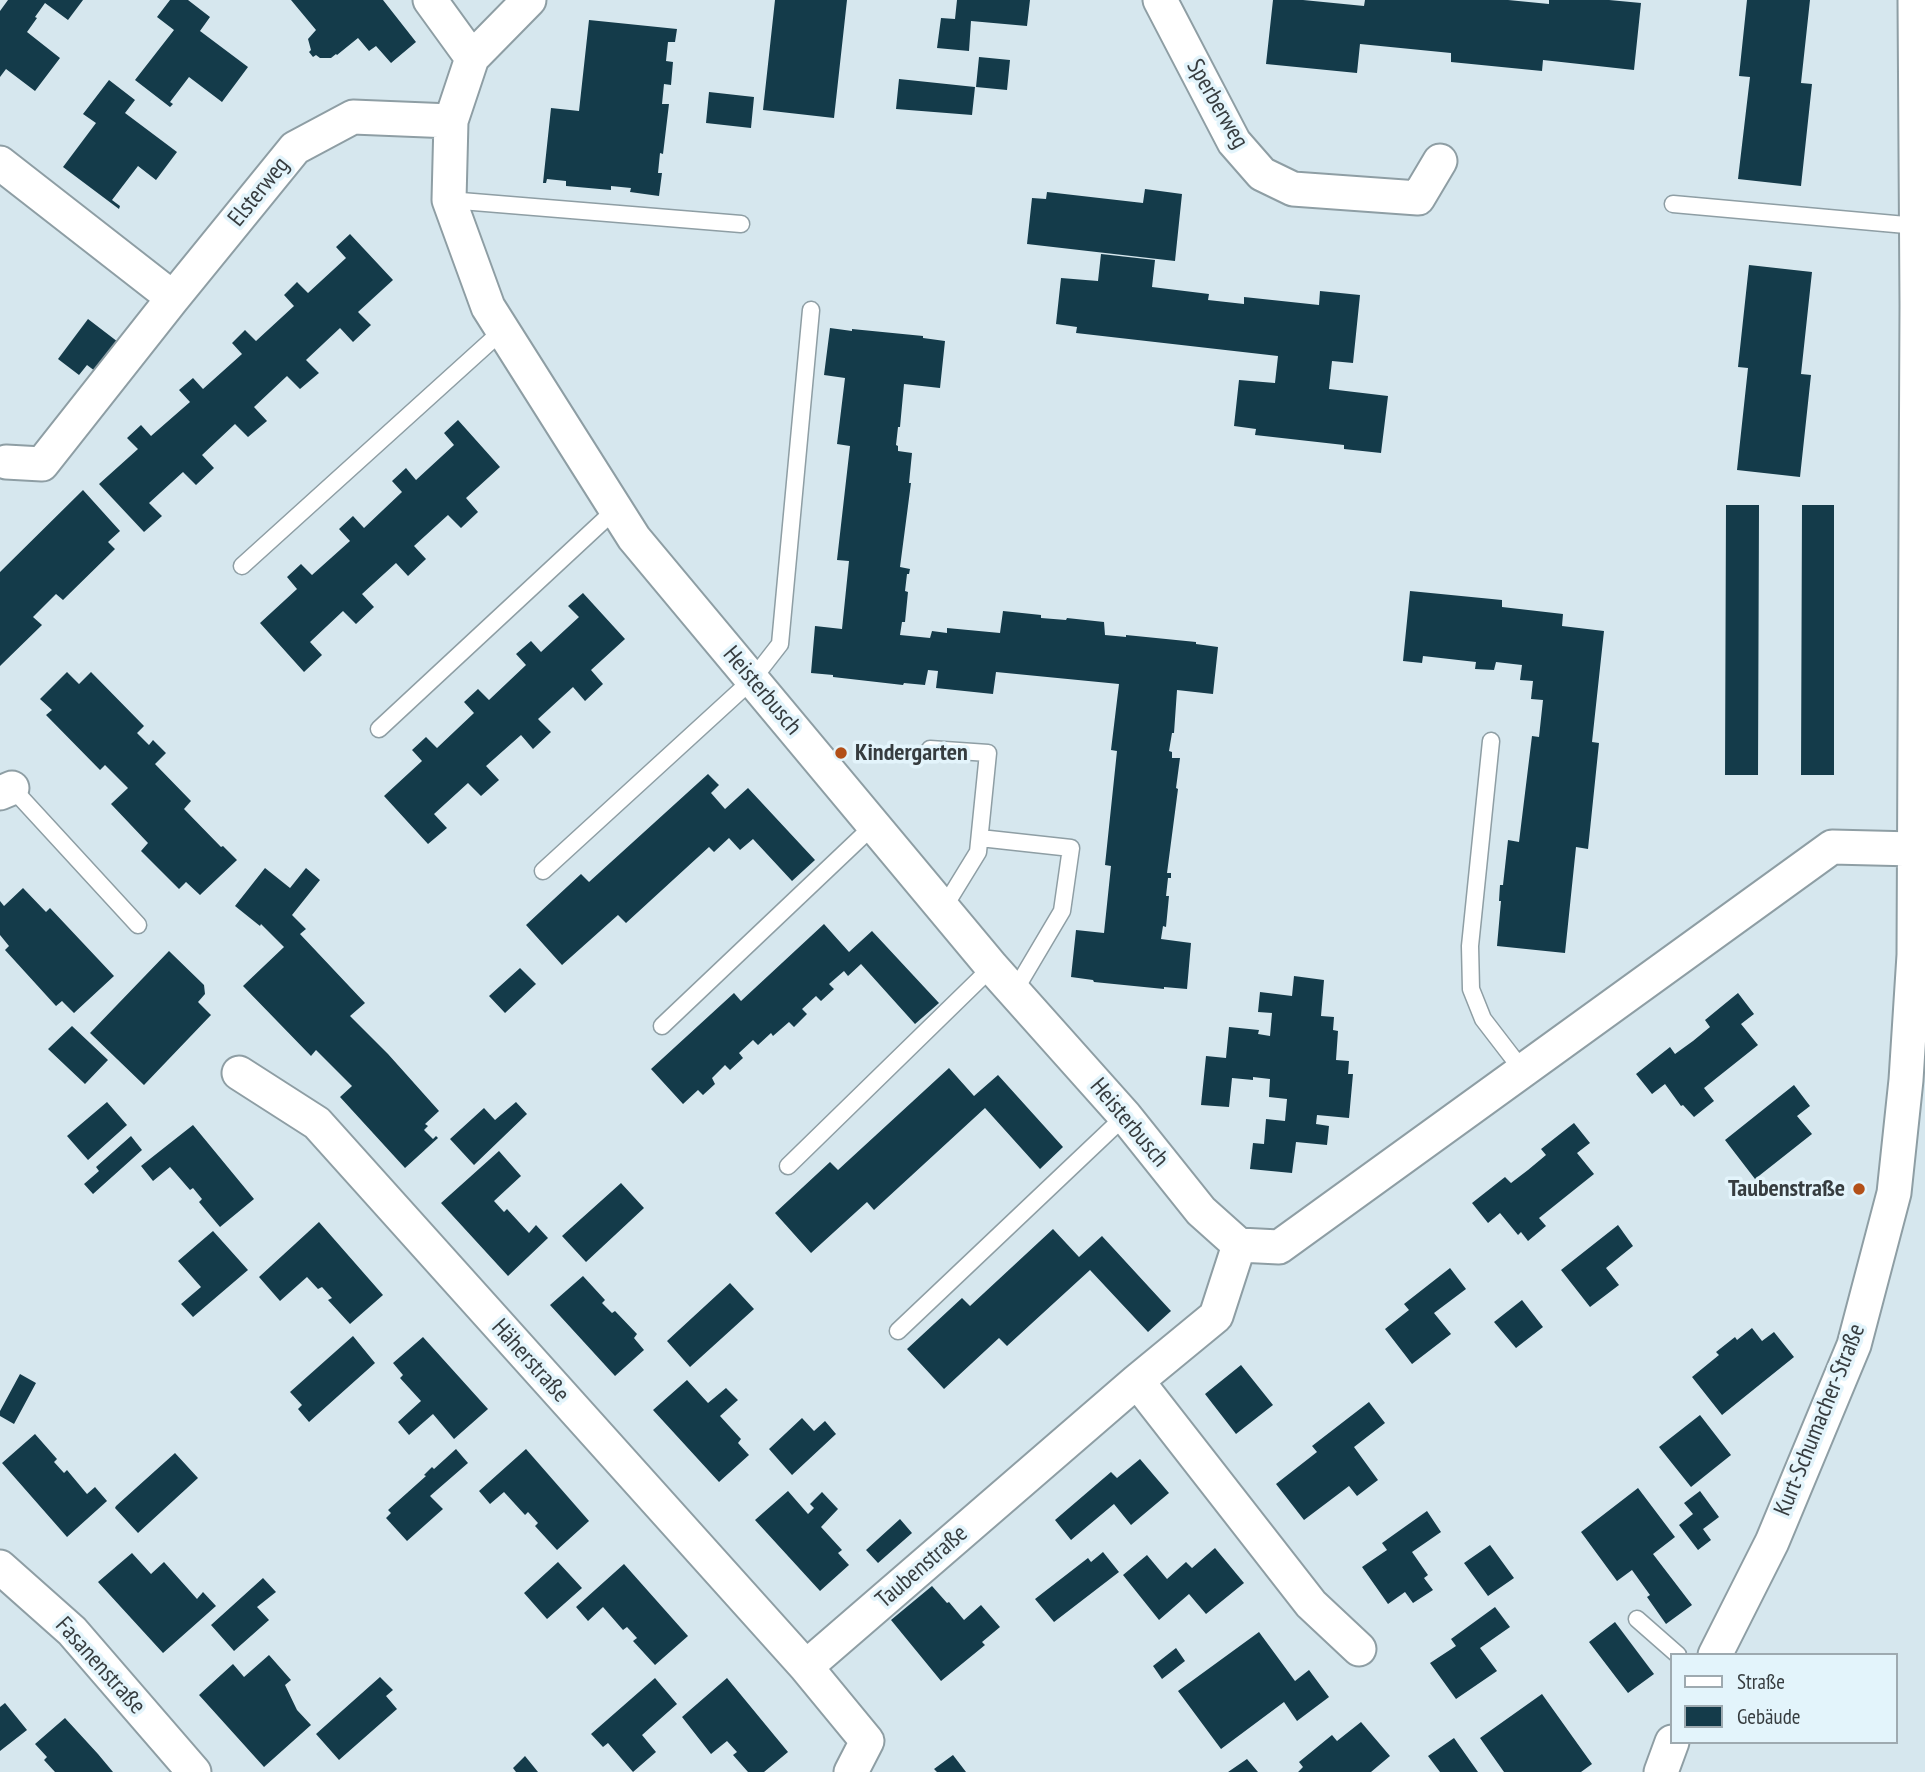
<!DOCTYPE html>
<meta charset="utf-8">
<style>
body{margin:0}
#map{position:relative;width:1925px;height:1772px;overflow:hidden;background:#d6e7ee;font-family:"PT Sans Narrow",sans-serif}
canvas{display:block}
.legend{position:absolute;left:1670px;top:1653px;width:228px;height:91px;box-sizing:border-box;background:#e3f4fb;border:2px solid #9eaab0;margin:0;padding:9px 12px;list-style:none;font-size:21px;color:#363c3f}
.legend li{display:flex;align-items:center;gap:14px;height:35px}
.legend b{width:35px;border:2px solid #9eaab0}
</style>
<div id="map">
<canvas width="1925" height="1772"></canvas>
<ul class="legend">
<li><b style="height:9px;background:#fff"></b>Straße</li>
<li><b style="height:19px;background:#143b4a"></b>Gebäude</li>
</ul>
</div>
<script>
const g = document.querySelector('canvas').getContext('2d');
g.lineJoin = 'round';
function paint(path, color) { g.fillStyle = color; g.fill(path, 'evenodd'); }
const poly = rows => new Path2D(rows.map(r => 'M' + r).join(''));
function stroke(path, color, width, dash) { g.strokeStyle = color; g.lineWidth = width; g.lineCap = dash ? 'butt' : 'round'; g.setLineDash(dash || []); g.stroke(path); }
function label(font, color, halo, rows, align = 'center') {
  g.font = font + ' "PT Sans Narrow",sans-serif'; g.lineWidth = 7; g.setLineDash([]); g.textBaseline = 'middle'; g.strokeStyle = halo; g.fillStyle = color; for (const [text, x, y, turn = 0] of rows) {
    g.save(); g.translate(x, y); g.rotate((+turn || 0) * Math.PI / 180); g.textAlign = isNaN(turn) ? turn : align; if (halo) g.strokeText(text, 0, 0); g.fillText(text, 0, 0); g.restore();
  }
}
paint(poly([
 [8,0,83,0,68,20,45,3,35,17,37,18,27,32,60,58,35,91,6,69,0,77,0,11],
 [170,0,188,0,210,17,200,31,248,67,222,102,189,77,170,102,173,104,170,107,135,80,174,30,157,17],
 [291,0,383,0,416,42,391,63,376,46,369,51,358,38,337,55,336,54,331,58,320,58,316,55,313,57,309,52,311,50,308,39,316,30],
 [775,0,847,0,834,118,763,110],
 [957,0,1030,0,1027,26,971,21,969,51,937,48,941,18,955,19],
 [1273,0,1303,0,1364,6,1365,0,1508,0,1549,4,1549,0,1609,0,1641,3,1634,70,1543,60,1542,71,1451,62,1451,53,1360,44,1357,73,1266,64],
 [1747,0,1810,0,1801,83,1812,84,1801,186,1738,179,1750,77,1739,76],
 [589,20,677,29,675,42,668,42,666,61,673,62,671,85,664,84,662,104,669,104,663,154,660,153,658,173,662,173,659,196,630,192,631,188,611,186,611,190,566,186,566,181,547,179,546,183,543,183,551,108,579,111],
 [979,57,1010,60,1007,90,976,87],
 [899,79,975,87,972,115,896,109],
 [109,80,135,100,125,113,177,152,156,180,138,166,112,200,120,206,119,209,63,167,96,123,83,114],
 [709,92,754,97,751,128,706,123],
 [1145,189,1182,194,1175,261,1027,244,1032,198,1046,199,1047,192,1143,203],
 [350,234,393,280,358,312,371,325,353,342,340,328,306,360,319,373,300,389,287,376,254,407,267,421,248,437,235,424,202,455,214,468,196,485,183,472,149,503,162,516,144,532,99,484,138,449,127,438,141,425,151,436,190,402,179,390,193,378,203,389,242,354,232,343,245,330,256,341,294,306,284,295,297,282,308,293,346,258,336,247],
 [1101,254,1155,260,1152,287,1209,294,1208,300,1244,304,1244,297,1319,305,1320,291,1360,295,1353,363,1332,361,1329,389,1388,396,1381,453,1344,449,1344,445,1255,435,1256,429,1234,426,1239,380,1275,383,1278,356,1076,333,1077,327,1056,324,1061,278,1098,281],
 [1749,265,1812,272,1801,374,1811,375,1800,477,1737,470,1748,368,1738,367],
 [88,319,118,342,95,371,87,365,79,375,58,359],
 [830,328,852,331,852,329,923,336,923,338,945,341,940,388,904,384,900,427,898,427,896,445,898,446,898,451,912,453,909,483,911,483,900,567,910,569,909,574,907,574,905,591,908,592,905,622,902,622,900,635,930,638,932,631,947,633,947,628,1000,633,1003,611,1041,615,1041,618,1066,620,1067,618,1104,622,1105,635,1126,637,1126,635,1196,642,1196,644,1218,647,1213,694,1177,690,1174,733,1172,733,1169,751,1172,752,1172,758,1180,758,1176,788,1178,789,1167,873,1171,873,1171,878,1168,878,1166,896,1169,896,1166,927,1163,926,1161,939,1191,943,1187,989,1164,987,1164,989,1094,982,1093,980,1071,977,1076,930,1104,933,1111,866,1105,865,1117,751,1111,750,1119,684,996,672,993,694,936,688,938,671,928,670,925,685,904,683,903,685,833,677,833,675,811,673,815,626,842,629,849,561,837,560,850,446,837,444,845,378,824,375],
 [458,420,500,467,466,498,478,512,461,528,448,515,414,546,426,559,408,576,396,563,362,594,374,607,356,624,343,611,310,642,322,655,304,672,260,623,297,589,287,577,301,564,312,575,350,541,339,529,353,516,364,528,402,492,392,481,406,468,416,480,454,445,444,433],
 [83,490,120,531,108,542,115,549,63,600,56,594,33,617,42,625,0,666,0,572],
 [1726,505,1759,505,1758,775,1725,775],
 [1802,505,1834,505,1834,775,1801,775],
 [1410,591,1502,600,1502,607,1563,614,1562,626,1604,631,1592,742,1599,743,1588,849,1576,847,1565,953,1497,946,1501,901,1499,901,1500,885,1503,885,1508,840,1519,842,1532,736,1539,737,1543,700,1531,699,1533,681,1520,680,1522,665,1496,662,1494,670,1475,669,1476,662,1423,656,1422,663,1403,661],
 [583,593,625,639,591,670,603,684,585,701,573,687,538,719,551,732,533,749,521,735,486,766,499,780,481,796,468,783,434,814,447,828,428,844,384,796,422,761,412,750,426,737,437,748,474,713,464,702,478,689,489,700,526,665,516,654,531,641,541,652,579,617,568,606],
 [67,672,79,684,91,672,144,726,137,733,149,745,153,740,166,753,155,764,191,801,184,809,221,847,223,846,237,860,200,895,186,882,179,889,141,851,148,843,111,804,128,788,105,765,100,770,46,715,52,710,40,699],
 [708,774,719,785,711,793,725,809,748,788,815,860,792,881,753,839,740,850,729,838,714,852,709,847,626,923,618,915,562,965,526,925,581,874,589,882],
 [265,868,290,888,306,868,320,880,292,915,306,929,300,934,365,1003,350,1016,388,1054,439,1111,425,1124,428,1126,424,1130,433,1139,436,1136,438,1138,405,1168,340,1097,352,1086,316,1050,311,1056,243,986,284,947,261,924,260,926,235,906],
 [23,888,46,912,50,908,114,976,74,1013,62,1001,56,1006,5,950,9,946,0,935,0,901,4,906],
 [824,924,849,952,872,931,939,1003,915,1024,861,964,848,976,844,971,829,984,834,989,821,1001,816,996,802,1009,807,1014,794,1027,789,1022,773,1036,771,1033,758,1045,753,1040,739,1053,743,1058,730,1070,725,1065,712,1078,715,1084,703,1095,698,1090,683,1104,651,1069,734,993,741,1001],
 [169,951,204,985,205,994,198,1002,211,1015,144,1085,90,1033],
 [520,968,536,984,505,1013,489,996],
 [1294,976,1324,980,1321,1016,1334,1017,1333,1030,1338,1031,1336,1060,1349,1061,1348,1074,1353,1074,1349,1118,1317,1115,1316,1124,1329,1126,1327,1145,1296,1142,1292,1173,1250,1169,1253,1143,1264,1144,1266,1119,1285,1121,1287,1099,1269,1097,1270,1079,1253,1077,1253,1080,1232,1078,1229,1107,1201,1105,1206,1056,1226,1058,1229,1027,1259,1030,1258,1034,1270,1036,1272,1013,1258,1012,1260,992,1292,996],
 [1738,993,1754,1014,1741,1024,1758,1045,1704,1088,1714,1101,1694,1117,1683,1105,1681,1106,1665,1084,1652,1094,1636,1074,1670,1047,1675,1054,1693,1041,1710,1027,1705,1020],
 [72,1026,108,1060,85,1084,48,1049],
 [949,1068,974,1096,998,1075,1063,1147,1040,1169,985,1108,874,1210,867,1202,811,1253,775,1213,830,1162,838,1170],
 [1794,1085,1810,1106,1797,1116,1812,1134,1755,1179,1725,1140],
 [107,1102,127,1125,88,1160,67,1136],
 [516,1102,527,1114,474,1165,450,1139,484,1108,495,1120],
 [1574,1123,1590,1143,1577,1153,1594,1174,1539,1218,1546,1226,1528,1241,1521,1232,1518,1235,1500,1213,1488,1223,1472,1203,1505,1177,1511,1183,1528,1170,1546,1155,1541,1149],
 [193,1125,254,1199,220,1227,199,1202,202,1199,193,1188,190,1190,170,1167,153,1181,141,1166],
 [131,1136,142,1150,93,1194,84,1184,99,1171,96,1167],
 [499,1151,521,1176,494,1201,504,1212,507,1209,529,1233,536,1225,548,1238,508,1276,441,1203],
 [621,1183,644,1208,586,1262,562,1236],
 [319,1222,383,1295,350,1324,328,1300,332,1298,322,1287,318,1289,307,1277,280,1301,259,1277],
 [1618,1225,1633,1246,1606,1268,1619,1285,1590,1307,1561,1270],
 [1053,1229,1079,1257,1102,1236,1171,1311,1148,1332,1090,1270,1007,1346,999,1338,944,1389,907,1349,962,1298,970,1306],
 [213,1231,248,1270,193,1317,181,1304,201,1287,178,1261],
 [1450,1268,1466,1289,1434,1313,1451,1334,1412,1364,1385,1329,1409,1310,1404,1304],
 [583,1276,605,1300,602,1303,612,1313,615,1311,637,1334,634,1338,644,1350,615,1376,550,1305],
 [730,1283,754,1309,690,1367,667,1341],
 [1522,1300,1543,1327,1516,1348,1494,1322],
 [1752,1328,1762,1341,1774,1332,1794,1357,1722,1415,1692,1377,1719,1355,1716,1352,1735,1337,1737,1340],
 [353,1336,375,1363,309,1422,298,1409,302,1405,290,1392],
 [423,1337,488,1409,454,1439,433,1414,409,1435,398,1422,421,1401,400,1378,403,1375,393,1363],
 [1241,1365,1273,1405,1236,1434,1205,1394],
 [20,1374,36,1383,14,1424,0,1416,0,1411],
 [687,1380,708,1403,726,1388,738,1400,720,1416,741,1439,738,1443,749,1455,719,1482,653,1410],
 [1369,1402,1385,1423,1354,1447,1378,1480,1357,1496,1349,1486,1304,1520,1276,1484,1317,1452,1312,1446],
 [1700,1415,1731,1455,1691,1487,1659,1447],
 [802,1418,814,1431,825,1421,836,1434,792,1475,769,1449],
 [35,1434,57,1459,54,1462,64,1473,67,1470,87,1494,95,1487,107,1501,67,1537,2,1463],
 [456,1449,468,1463,430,1496,443,1509,407,1541,386,1518,391,1513,388,1510,426,1476,424,1475,432,1467,434,1469],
 [526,1449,589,1521,557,1550,535,1526,538,1523,528,1512,525,1515,504,1492,490,1504,479,1491],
 [175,1453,198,1478,138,1533,115,1508,116,1506],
 [1140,1459,1169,1493,1131,1525,1114,1504,1071,1540,1055,1520,1111,1472,1117,1478],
 [1638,1488,1675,1537,1653,1554,1692,1605,1666,1624,1647,1597,1650,1595,1632,1570,1617,1581,1581,1532],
 [788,1491,808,1514,814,1508,810,1504,822,1492,838,1509,821,1527,842,1550,838,1553,849,1565,820,1591,755,1520],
 [1700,1491,1719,1517,1703,1529,1711,1540,1698,1550,1679,1525,1693,1514,1684,1503],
 [1427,1511,1441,1532,1412,1552,1428,1575,1424,1578,1433,1590,1413,1603,1405,1592,1388,1604,1362,1567,1387,1550,1382,1543],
 [900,1519,912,1533,878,1563,866,1550],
 [1490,1545,1514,1578,1488,1596,1464,1563],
 [1215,1548,1244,1583,1206,1614,1189,1594,1159,1620,1123,1575,1147,1555,1167,1579,1186,1562,1192,1568],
 [1103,1552,1119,1572,1054,1622,1035,1599,1088,1558,1091,1562],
 [132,1553,151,1574,164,1562,197,1599,203,1592,216,1606,163,1653,98,1582],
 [558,1562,582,1588,547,1619,524,1593],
 [624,1564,688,1636,655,1665,633,1641,637,1638,627,1627,623,1630,603,1607,588,1621,576,1607],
 [263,1578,276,1592,257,1607,269,1620,234,1651,211,1625],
 [932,1586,947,1603,949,1602,964,1620,981,1605,1000,1627,982,1642,985,1645,941,1681,891,1620],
 [1495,1607,1510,1627,1480,1648,1497,1671,1456,1699,1430,1663,1456,1646,1451,1639],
 [1615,1622,1654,1674,1628,1693,1589,1642],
 [1259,1632,1295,1681,1309,1670,1329,1697,1297,1721,1284,1702,1221,1749,1178,1691],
 [1176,1648,1185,1661,1162,1679,1153,1666],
 [269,1655,291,1680,285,1685,297,1710,311,1725,264,1767,199,1695,233,1664,244,1677],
 [380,1677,393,1690,386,1696,397,1709,339,1760,316,1734],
 [655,1678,677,1704,642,1735,656,1752,633,1772,608,1743,603,1747,591,1734],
 [727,1678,788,1752,764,1772,748,1772,733,1755,737,1752,727,1741,711,1754,682,1717],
 [1542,1694,1592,1764,1581,1772,1504,1772,1480,1738],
 [5,1703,27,1730,0,1751,0,1707],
 [65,1718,98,1754,113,1772,55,1772,44,1760,47,1757,35,1744],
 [1361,1722,1390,1756,1371,1772,1298,1772,1303,1767,1299,1762,1332,1735,1337,1741],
 [1454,1738,1478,1772,1440,1772,1428,1756],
 [953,1755,966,1772,937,1772,934,1769],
 [525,1756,538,1772,516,1772,513,1768],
 [1247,1759,1258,1772,1228,1772]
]), '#143b4a');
const lane = poly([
 [449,200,741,224],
 [1673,204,1917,226],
 [242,566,503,330],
 [379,729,616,509],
 [1491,741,1470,946,1471,989,1483,1019,1523,1071],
 [930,749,988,753,978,852,943,909],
 [12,788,138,925],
 [980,838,1071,848,1062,911,1014,992],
 [543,871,752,680,780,644,811,310],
 [662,1026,874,825],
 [788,1166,992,967],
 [898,1331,1125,1116],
 [1637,1619,1678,1655]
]);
const street = poly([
 [430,0,472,58],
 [529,0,472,58,451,121,449,200,488,307,634,538,992,967,1125,1116,1201,1211,1239,1245],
 [1160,0,1234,142,1262,174,1293,189,1418,198,1440,161],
 [0,163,173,298,295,148,353,117,451,121],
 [6,462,42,464,173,298],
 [0,793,12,788],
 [239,1073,317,1123,806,1667,867,1741,851,1772],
 [1239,1245,1279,1247,1832,847,1914,849],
 [1137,1381,1311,1604,1359,1649],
 [0,1567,72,1631,194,1772],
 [1715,1655,1772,1542,1854,1345,1894,1193,1906,1080,1914,955,1917,305,1915,0],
 [806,1667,1137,1381,1216,1316,1239,1245],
 [1661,1772,1672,1742]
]);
stroke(lane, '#8e9ea4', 19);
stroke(street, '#8e9ea4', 37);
stroke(lane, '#fff', 16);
stroke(street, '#fff', 33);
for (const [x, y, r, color] of [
 [841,753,7,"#b35018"],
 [1859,1189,7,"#b35018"]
]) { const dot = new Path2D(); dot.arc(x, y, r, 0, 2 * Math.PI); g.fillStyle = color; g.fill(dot); stroke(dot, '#e3f4fb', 2.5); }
label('24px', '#363c3f', '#e3f4fb', [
 ["Sperberweg",1217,104,60],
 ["Elsterweg",259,192,-51],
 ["Heisterbusch",762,691,50],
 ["Heisterbusch",1129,1123,50],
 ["Häherstraße",530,1361,48],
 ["Kurt-Schumacher-Straße",1820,1420,-68],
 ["Taubenstraße",922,1567,-41],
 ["Fasanenstraße",100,1666,48]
]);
label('bold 24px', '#363c3f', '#e3f4fb', [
 ["Kindergarten",855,753],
 ["Taubenstraße",1845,1189,"right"]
], 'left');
</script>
